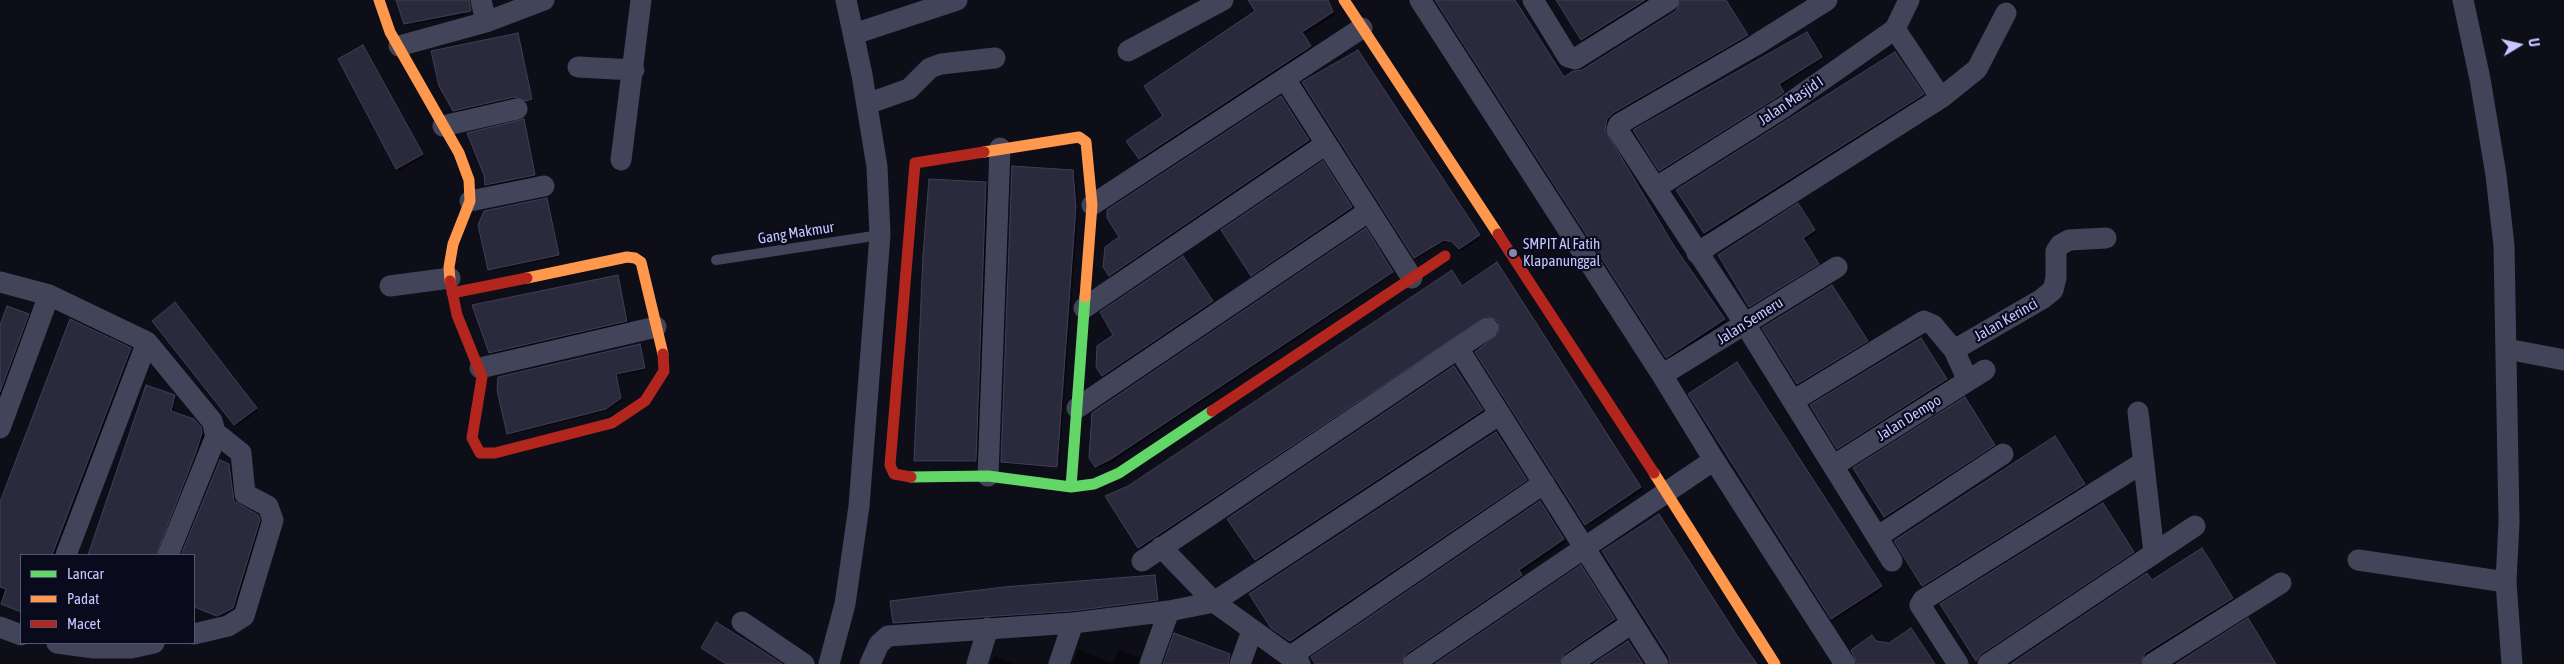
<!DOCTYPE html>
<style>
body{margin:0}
#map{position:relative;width:2564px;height:664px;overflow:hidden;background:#0e0e19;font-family:"Asap Condensed",sans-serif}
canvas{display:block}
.legend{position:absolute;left:20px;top:554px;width:175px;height:90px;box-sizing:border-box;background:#0a0a1d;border:1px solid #555677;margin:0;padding:6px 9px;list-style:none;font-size:15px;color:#c5c8ff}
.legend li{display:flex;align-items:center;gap:10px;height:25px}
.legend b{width:25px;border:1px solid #555677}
.north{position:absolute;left:2494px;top:20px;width:50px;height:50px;-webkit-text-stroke:4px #0a0a1d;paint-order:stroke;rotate:81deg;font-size:14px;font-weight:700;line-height:20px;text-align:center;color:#c5c8ff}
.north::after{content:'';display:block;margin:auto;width:18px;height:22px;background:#c5c8ff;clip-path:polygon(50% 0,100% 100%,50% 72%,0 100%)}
</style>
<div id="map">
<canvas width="2564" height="664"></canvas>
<ul class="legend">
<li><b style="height:6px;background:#63d668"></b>Lancar</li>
<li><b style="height:6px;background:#ff974d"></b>Padat</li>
<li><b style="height:6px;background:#b3261e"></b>Macet</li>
</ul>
<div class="north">U</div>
</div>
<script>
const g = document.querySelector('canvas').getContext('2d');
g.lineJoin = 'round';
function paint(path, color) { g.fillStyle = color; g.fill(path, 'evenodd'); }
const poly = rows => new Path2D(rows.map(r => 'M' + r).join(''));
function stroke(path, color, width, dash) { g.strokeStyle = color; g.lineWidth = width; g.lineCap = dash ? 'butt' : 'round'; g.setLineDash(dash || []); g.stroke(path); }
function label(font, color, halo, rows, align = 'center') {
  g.font = font + ' "Asap Condensed",sans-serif'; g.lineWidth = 4.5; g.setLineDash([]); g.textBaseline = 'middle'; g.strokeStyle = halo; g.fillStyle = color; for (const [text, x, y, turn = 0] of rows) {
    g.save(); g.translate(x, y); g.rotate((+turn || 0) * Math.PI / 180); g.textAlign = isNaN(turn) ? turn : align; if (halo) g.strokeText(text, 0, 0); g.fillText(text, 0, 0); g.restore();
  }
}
paint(poly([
 [397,0,471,0,464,3,466,15,407,25],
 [1249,0,1328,0,1335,15,1304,35,1313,49,1142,161,1128,141,1165,116,1257,11],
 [1436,0,1517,0,1515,1,1565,78,1582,71,1676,12,1681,0,1726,0,1750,37,1609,122,1606,133,1676,249,1726,322,1669,359,1667,357],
 [1557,0,1651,0,1584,42],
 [517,35,533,101,517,98,456,112,454,110],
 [1808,36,1823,59,1781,86,1785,94,1662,172,1660,170],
 [365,49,424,157,399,171,340,60],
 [1360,53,1481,238,1462,251,1455,244,1447,242,1439,245,1417,259,1415,257],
 [1897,56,1925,97,1708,235,1705,233,1678,190],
 [1283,100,1310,143,1112,277,1110,275,1121,237],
 [523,121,536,177,488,187,486,185],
 [1325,165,1353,210,1254,277,1252,275],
 [1072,171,1075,173,1078,210,1059,468,1005,464,1002,461],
 [986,184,988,186,978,462,917,463,915,461],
 [546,199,560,257,491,271,489,269],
 [1800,207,1817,233,1804,241,1820,266,1752,308,1750,306],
 [1368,232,1394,274,1114,461,1098,468,1096,466],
 [1185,260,1214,304,1105,378,1103,375,1115,335],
 [1499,266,1643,490,1588,526,1586,524,1501,334,1499,322,1489,317,1141,550,1139,547,1106,497,1128,487],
 [618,276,629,323,493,355,490,352],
 [1834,288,1869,343,1800,385,1798,383],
 [177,306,258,411,237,426,153,321],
 [28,315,30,317,0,399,0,320],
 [1923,341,1948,382,1840,450,1838,448],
 [640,345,647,370,617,376,623,401,608,410,510,435,508,433],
 [130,349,132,351,55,555,21,555,21,612,0,604,0,506],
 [1739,366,1883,589,1834,621,1690,395],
 [1454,367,1484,413,1258,562,1256,559],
 [147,387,174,396,176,399,173,413,196,422,204,436,158,555,89,555],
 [1967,401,1996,447,1887,519,1855,469],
 [1498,435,1528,482,1293,643,1275,630],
 [2057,440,2086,487,1925,587,1923,585],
 [220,462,231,467,236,503,257,516,261,523,235,610,219,617,194,608,194,555,183,555],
 [1542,505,1566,542,1520,573,1523,578,1404,664,1317,664],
 [2105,507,2135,554,1979,662,1942,604],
 [2204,552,2234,601,2143,664,2013,664,2147,574,2152,581],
 [1583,569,1616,622,1562,664,1438,664],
 [1155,576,1157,578,1159,602,1075,612,897,625,895,622],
 [1118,649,1139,657,1141,659,1140,664,1073,664,1078,650,1113,663],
 [994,656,1014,664,991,664]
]), '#0007');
const building = poly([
 [396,0,469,0,471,11,404,24,396,0],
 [1248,0,1328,0,1333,12,1302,32,1311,46,1139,159,1126,141,1163,116,1144,86,1255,11,1248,0],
 [1435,0,1515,0,1564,77,1573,71,1582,70,1676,11,1681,0,1726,0,1748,35,1613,113,1607,119,1605,130,1674,246,1725,319,1666,358,1435,0],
 [1556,0,1645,0,1581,40,1556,0],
 [1807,32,1822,57,1779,84,1784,92,1777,97,1659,171,1633,130,1807,32],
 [518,33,532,99,526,101,514,97,453,111,439,86,431,51,518,33],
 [363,45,423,154,396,169,338,59,363,45],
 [1358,50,1480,235,1459,249,1452,242,1444,240,1414,258,1302,82,1358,50],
 [1895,52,1924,94,1704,233,1676,190,1895,52],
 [1281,96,1309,140,1109,276,1103,267,1105,247,1119,237,1107,218,1107,210,1281,96],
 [524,119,535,175,485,185,484,175,467,133,524,119],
 [1323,161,1352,207,1251,276,1221,230,1323,161],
 [1012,166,1073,170,1076,207,1057,467,1001,462,1012,166],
 [929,179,986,182,976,461,914,461,923,255,929,179],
 [547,198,559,255,488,270,478,225,484,211,547,198],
 [1798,203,1815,230,1803,238,1819,264,1749,307,1718,255,1798,203],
 [1366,228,1393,272,1111,459,1095,467,1089,458,1092,413,1366,228],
 [1183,256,1213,301,1102,376,1096,367,1097,346,1113,335,1100,312,1183,256],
 [1497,262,1641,487,1585,525,1475,352,1499,333,1498,321,1487,316,1138,548,1105,496,1128,486,1452,270,1462,286,1497,262],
 [618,275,627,321,489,353,472,305,618,275],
 [1832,285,1868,341,1797,384,1762,328,1832,285],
 [175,302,257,408,234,425,152,321,175,302],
 [7,306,29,314,0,392,0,325,7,306],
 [70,319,131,348,52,555,21,555,21,612,1,604,6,589,0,587,0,502,70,319],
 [1921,338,1947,379,1837,449,1810,405,1921,338],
 [640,344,645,368,616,374,621,398,606,409,507,434,497,390,498,377,640,344],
 [1737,362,1882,586,1831,619,1688,394,1737,362],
 [1454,366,1483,410,1255,560,1227,519,1454,366],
 [146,385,175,395,171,411,194,419,201,427,202,433,196,452,156,555,88,555,146,385],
 [1965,397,1995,445,1884,517,1853,468,1965,397],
 [1496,432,1527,480,1290,641,1271,628,1249,594,1496,432],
 [2055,436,2085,484,1922,586,1894,541,2055,436],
 [220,460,229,464,234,501,258,515,260,520,233,608,217,616,194,607,194,555,181,555,220,460],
 [1540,501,1564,539,1519,570,1522,575,1406,654,1401,664,1315,664,1311,657,1540,501],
 [2103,503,2134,552,1981,654,1976,661,1940,604,2103,503],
 [1659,514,1738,637,1757,664,1670,664,1669,657,1602,551,1659,514],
 [2202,548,2233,598,2145,653,2140,664,2011,664,2147,573,2152,580,2202,548],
 [1581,565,1615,619,1564,654,1559,664,1435,664,1581,565],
 [1155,575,1158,600,1072,611,893,623,890,601,1004,587,1155,575],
 [2248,618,2276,664,2176,664,2248,618],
 [716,622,753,645,782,664,726,664,701,648,716,622],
 [1911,628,1935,664,1857,664,1851,650,1872,635,1876,641,1889,643,1911,628],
 [1174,633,1230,654,1228,664,1163,664,1174,633],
 [1628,641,1643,664,1593,664,1628,641]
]);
paint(building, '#2b2a3c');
stroke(building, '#403f58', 1);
stroke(poly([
 [716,260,880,235]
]), '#42445a', 10);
stroke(poly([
 [481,0,486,22],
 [1420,0,1662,375,1714,460,1845,664],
 [1533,0,1568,57,1575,59,1669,0],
 [1827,0,1754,46,1619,124,1617,129,1745,324,1892,561],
 [2463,0,2480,79,2496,175,2504,246,2509,522,2506,582,2512,664],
 [854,34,957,0],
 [399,46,486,22,544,0],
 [1128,51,1223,0],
 [578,67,634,70],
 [1285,79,1412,278],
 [1941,98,1977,69,2006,13],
 [867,104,909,89,930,68,941,64,995,58],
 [443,126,517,109],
 [621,160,641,0],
 [1657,187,1784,107,1895,29,1909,0],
 [470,201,544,186],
 [1092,205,1362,28],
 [1697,253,1941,98,1895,29],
 [0,282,49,295,147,342,212,421,216,436,168,555],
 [390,286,450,278],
 [1084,308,1326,144],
 [1458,348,1658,664],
 [2507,349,2564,360],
 [1954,350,2042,299,2053,290,2056,278,2056,251,2060,245,2069,240,2106,238],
 [480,368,656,327],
 [1662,375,1837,267],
 [1793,401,1924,321,1933,325,1954,350,1968,381],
 [1077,408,1369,211],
 [2138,412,2154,553],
 [0,428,49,295],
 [1833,466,1985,370],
 [988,476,1000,148],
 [1877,537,2003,454],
 [1161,547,1214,602,1300,664],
 [66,555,147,342],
 [2358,560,2506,582],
 [1142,561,1488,328],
 [742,622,804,664],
 [0,627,21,635],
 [194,634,228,626,244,616,273,520,268,506,245,494,241,453,216,433],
 [57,643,94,648,131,648,154,643],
 [1291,656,1544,483],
 [829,664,845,604,859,506,880,235,877,167,862,75,846,0],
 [870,664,879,644,888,636,1073,623,1169,611,1214,602,1500,414],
 [977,664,988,628],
 [1059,664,1073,623],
 [1150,664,1169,611],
 [1240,664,1252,631],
 [1413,664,1714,460],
 [1571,664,1632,623],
 [1958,664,1920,605,1923,600,2144,462],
 [1988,664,2195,526],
 [2152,664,2281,583]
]), '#42445a', 21);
stroke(poly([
 [911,477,988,476,1071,487,1094,484,1119,473,1212,411],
 [1071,487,1085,297]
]), '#63d668', 11);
stroke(poly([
 [379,0,390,32,459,153,469,180,470,201,453,244,449,267,450,281],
 [1344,0,1498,234],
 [984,152,1079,137,1086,142,1092,205,1085,297],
 [527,278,627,257,635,258,641,262,663,354],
 [1654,473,1775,664]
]), '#ff974d', 11);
stroke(poly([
 [1498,234,1654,473],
 [450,281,457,315,482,377,472,438,480,453,495,453,612,423,645,401,664,371,663,354],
 [452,293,527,278],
 [1212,411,1445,256],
 [911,477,894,474,890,465,915,163,984,152]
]), '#b3261e', 11);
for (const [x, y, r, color] of [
 [1513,253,5,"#8587ae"]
]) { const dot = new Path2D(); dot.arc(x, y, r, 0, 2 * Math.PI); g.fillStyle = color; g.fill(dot); stroke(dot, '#0a0a1d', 2); }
label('15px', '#c5c8ff', '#0a0a1d', [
 ["Jalan Masjid I",1791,101,-34],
 ["Gang Makmur",796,233,-9],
 ["Jalan Kerinci",2006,320,-30],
 ["Jalan Semeru",1750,321,-32],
 ["Jalan Dempo",1909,418,-32]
]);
label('15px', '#c5c8ff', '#0a0a1d', [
 ["SMPIT Al Fatih",1523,244],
 ["Klapanunggal",1523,261]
], 'left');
</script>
